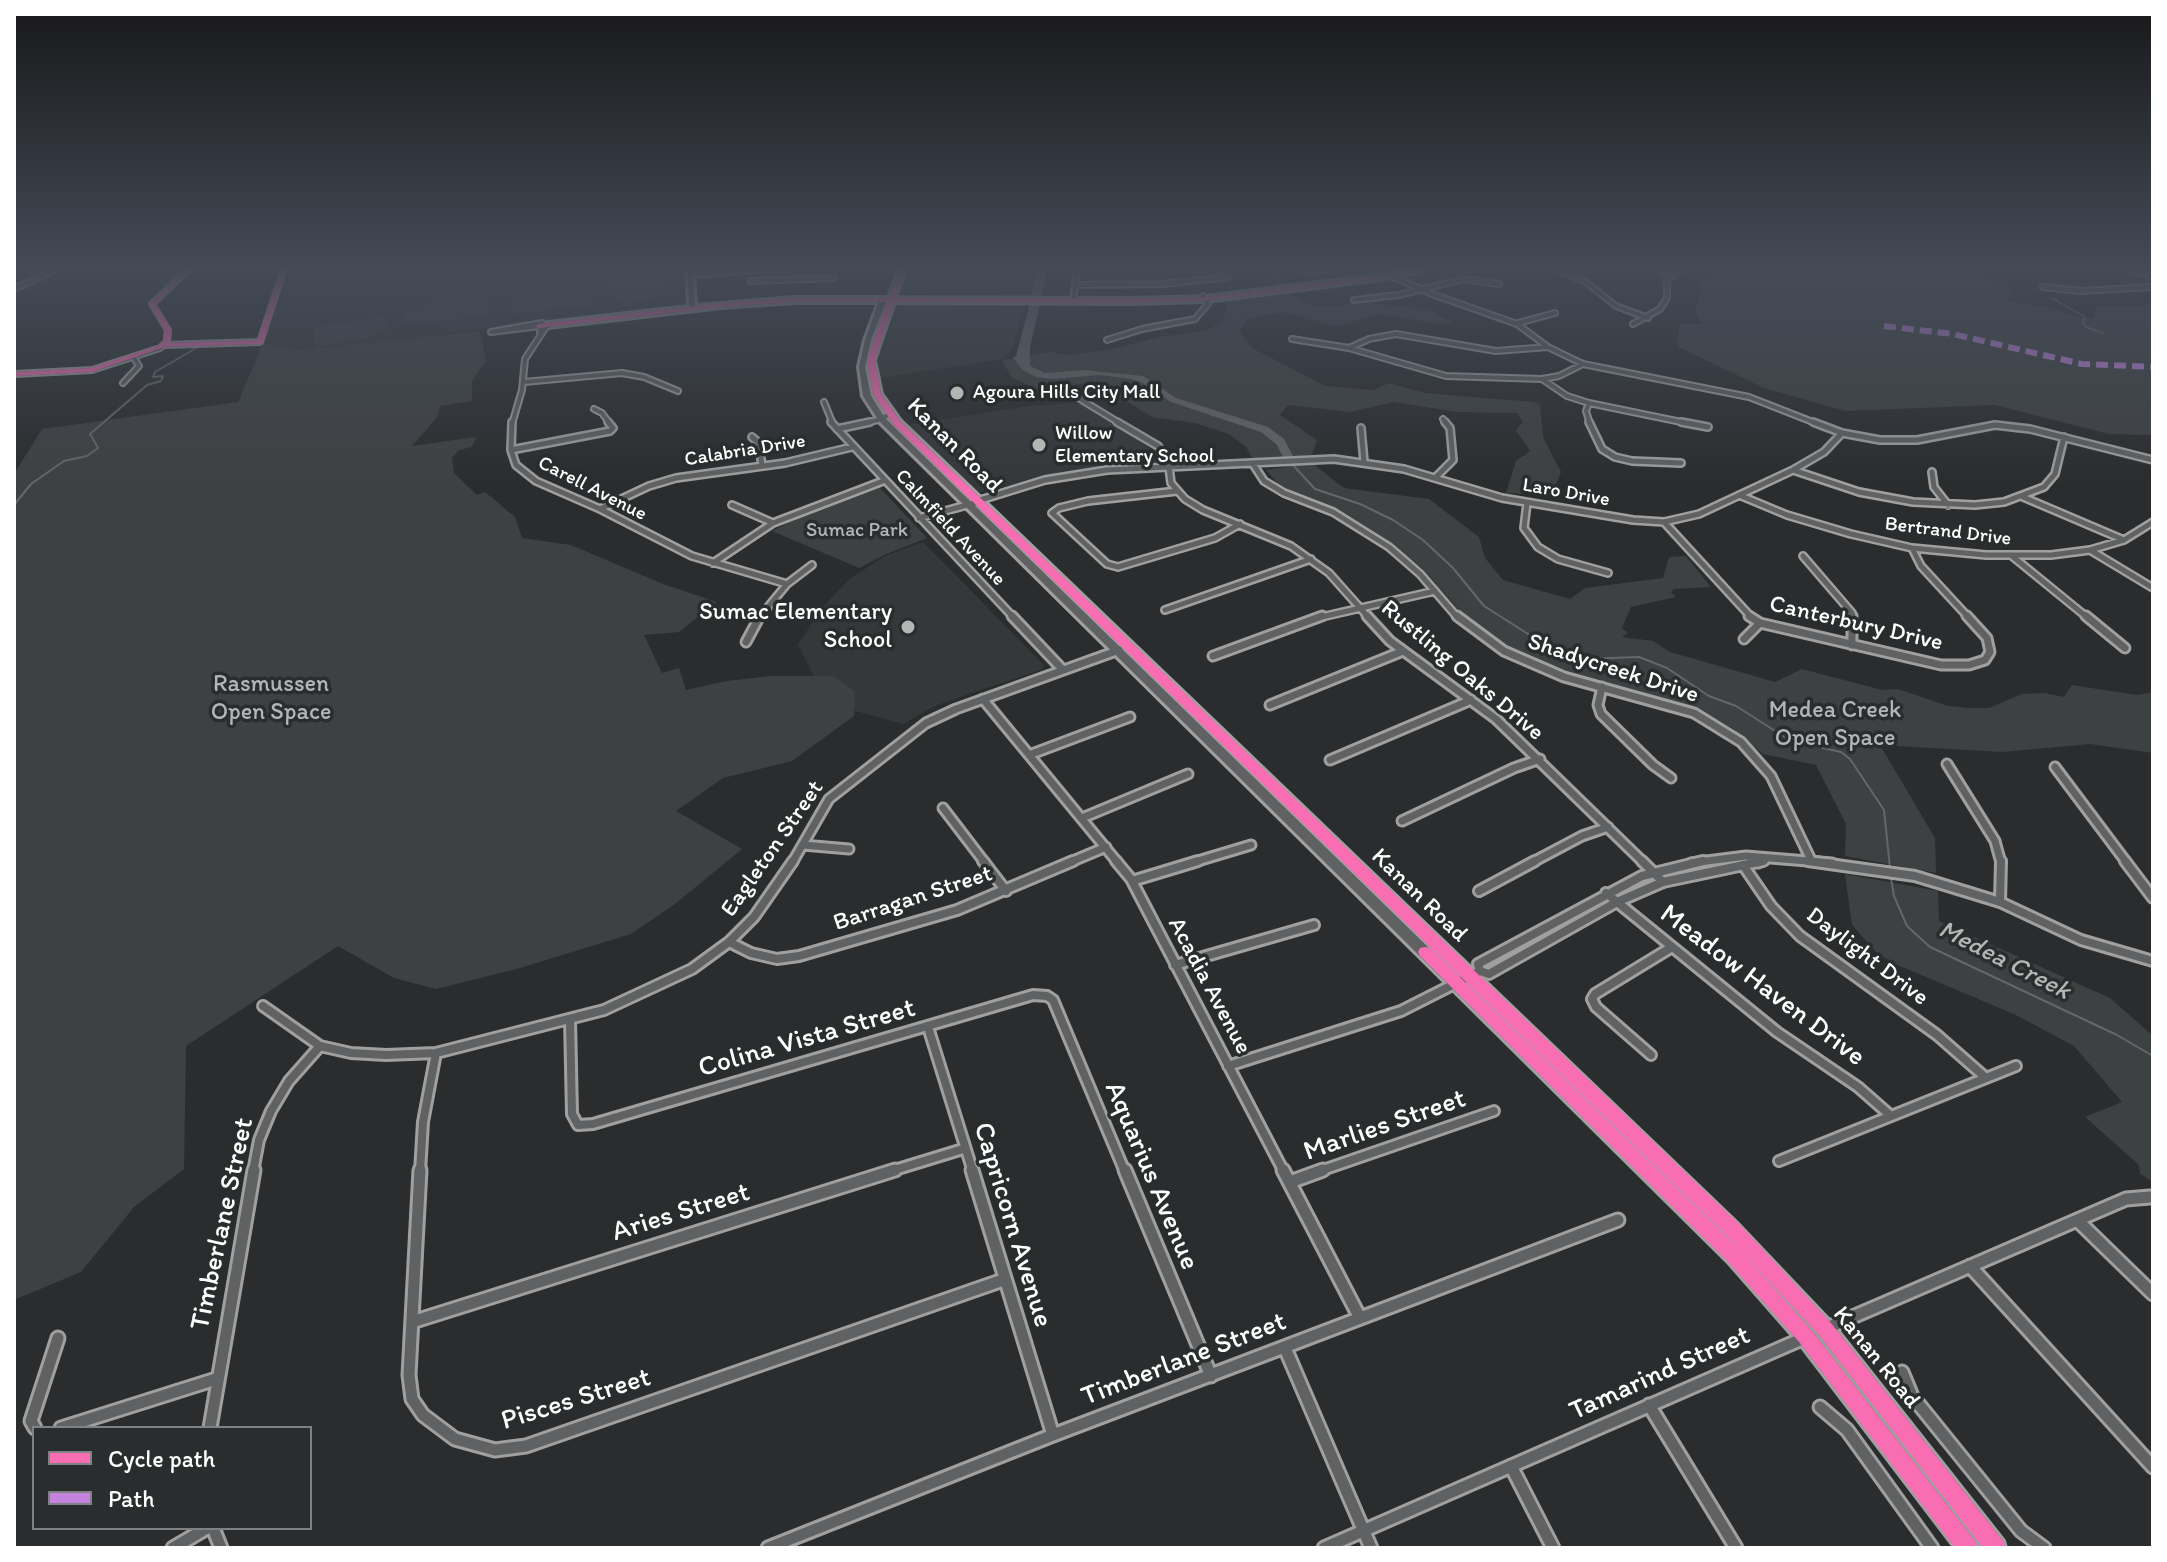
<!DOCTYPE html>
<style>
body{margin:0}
#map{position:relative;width:2167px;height:1562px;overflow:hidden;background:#2b2c2d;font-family:Itim,sans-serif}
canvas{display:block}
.frame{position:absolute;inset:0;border:16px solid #fff;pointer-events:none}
.legend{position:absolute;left:32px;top:1426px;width:280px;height:104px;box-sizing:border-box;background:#2a2d2e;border:2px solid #7f8182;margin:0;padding:10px 14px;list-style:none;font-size:24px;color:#fff}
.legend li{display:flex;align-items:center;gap:16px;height:40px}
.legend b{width:40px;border:2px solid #7f8182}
</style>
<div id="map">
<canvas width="2167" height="1562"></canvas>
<div class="frame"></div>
<ul class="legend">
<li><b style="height:10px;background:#f96db3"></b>Cycle path</li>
<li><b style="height:10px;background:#c483df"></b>Path</li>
</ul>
</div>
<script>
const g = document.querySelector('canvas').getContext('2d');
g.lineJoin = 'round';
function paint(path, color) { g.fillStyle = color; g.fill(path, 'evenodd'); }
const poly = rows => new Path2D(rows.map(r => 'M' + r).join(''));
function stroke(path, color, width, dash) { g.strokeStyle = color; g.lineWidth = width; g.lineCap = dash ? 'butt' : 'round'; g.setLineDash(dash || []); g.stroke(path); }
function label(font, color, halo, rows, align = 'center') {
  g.font = font + ' Itim,sans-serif'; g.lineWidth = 7; g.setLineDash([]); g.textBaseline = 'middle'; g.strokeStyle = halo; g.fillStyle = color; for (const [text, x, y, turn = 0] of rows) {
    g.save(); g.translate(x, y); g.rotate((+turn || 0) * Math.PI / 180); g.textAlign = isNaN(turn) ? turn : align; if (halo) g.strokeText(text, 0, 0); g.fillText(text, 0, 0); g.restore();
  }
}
paint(poly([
 [291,269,684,269,685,302,678,306,296,352,263,345],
 [909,269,1030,269,1032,272,1027,295,903,294,900,292],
 [901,302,1024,303,1013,348,1002,359,880,378,878,360,897,304],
 [1073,403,1086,406,1146,443,1157,462,1087,469,979,492,908,425,1028,406],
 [923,542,1043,664,1043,669,937,705,903,724,852,710,830,708,798,645,820,610,848,580,885,556]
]), '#353839');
paint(poly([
 [610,269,666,269,669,299,662,300,661,297,629,303,614,300,610,297],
 [1203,269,1146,274,1082,274,1089,270,1269,269,1286,283,1278,284,1263,271,1213,278],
 [1755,269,1975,269,1996,283,2014,291,2007,301,2048,307,2083,318,2093,318,2097,306,2137,306,2153,303,2153,435,2109,434,1995,405,1845,411,1764,388,1677,346,1680,324,1703,324,1695,312,1699,295,1704,291,1699,285,1703,279],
 [588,289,593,295,593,306,589,307,513,314,513,299,516,298],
 [476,290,488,292,488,317,403,324,403,315,409,311,445,296],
 [1290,294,1300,302,1323,307,1369,303,1428,309,1454,323,1440,324,1379,314,1336,327,1283,312,1246,319,1243,327,1238,330,1254,349,1325,386,1374,390,1389,383,1425,393,1534,402,1540,405,1543,437,1561,472,1554,490,1524,494,1506,493,1516,461,1530,451,1516,430,1523,422,1517,413,1458,412,1393,402,1350,412,1288,405,1280,415,1317,440,1312,455,1254,461,1246,447,1229,434,1195,423,1152,417,1095,382,1028,391,1027,384,1012,378,1002,360,1050,352,1070,355,1114,349,1160,337,1205,331,1222,323,1228,306,1222,302],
 [387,316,387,329,368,337,316,347,313,336,315,327],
 [480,331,486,360,472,381,472,401,440,406,438,416,412,446,476,437,472,447,459,450,452,458,454,473,477,495,485,492,515,517,522,538,571,545,663,584,717,602,679,632,644,635,662,673,679,668,686,690,727,681,770,676,834,676,855,692,854,716,792,761,723,778,676,811,742,849,675,904,631,934,520,968,436,989,394,978,338,946,186,1046,184,1169,134,1207,81,1272,14,1300,14,474,42,429,238,402,263,344,299,350],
 [1312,463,1344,488,1429,499,1479,537,1485,558,1503,580,1570,599,1585,588,1663,578,1669,557,1686,556,1711,587,1674,589,1671,592,1676,597,1631,607,1622,628,1628,633,1622,637,1653,641,1670,652,1775,682,1802,669,1882,690,1898,689,1948,706,1969,708,1989,708,2022,694,2044,693,2064,697,2072,685,2137,695,2153,692,2153,753,2090,744,2002,752,1880,745,1935,838,1936,873,1845,856,1846,824,1816,765,1763,754,1732,728,1685,704,1573,675,1509,648,1467,619,1422,568,1379,535,1354,519,1279,485,1266,470],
 [880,488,927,538,884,555,859,568,772,531,814,510],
 [1845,874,1938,891,1939,921,2110,998,2153,1036,2153,1182,2140,1174,2139,1165,2085,1117,2122,1102,2074,1046,2014,1014,1895,964,1877,953,1852,925]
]), '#3e4142');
paint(poly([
 [1035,269,1046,269,1046,278,1030,347,1030,366,1045,373,1084,370,1143,376,1176,398,1268,427,1284,439,1293,456,1283,457,1277,445,1261,432,1171,402,1143,383,1131,379,1100,375,1051,379,1036,377,1023,370,1013,358,1016,356,1030,303]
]), '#646667');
stroke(poly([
 [2052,298,2085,317,2083,322,2086,327,2103,333],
 [1292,464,1315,489,1360,504,1393,520,1423,540,1453,568,1484,606,1550,648,1584,659,1639,657,1667,668,1709,696,1736,706,1791,741,1841,752,1850,759,1884,810,1890,868],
 [14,505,31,484,64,461,87,456,98,448,90,434,147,385,161,381,163,376,153,377,155,372,198,347],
 [1891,878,1894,896,1907,926,1930,947,2117,1035,2153,1056]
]), '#646667', 2);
const streetFar4 = poly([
 [1381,269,1393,278],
 [1557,269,1586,282,1616,306,1648,318],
 [1656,269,1672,273],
 [2131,269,2153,277],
 [1303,270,1320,269],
 [692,275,771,269],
 [1392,276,1432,294,1517,324,1548,347,1583,364,1749,397,1818,424],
 [751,281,833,278],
 [1076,285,1164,284,1228,277],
 [2043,287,2080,291,2153,287],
 [14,289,57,269],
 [1354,300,1399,295,1463,279,1499,284],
 [1073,301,1077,269],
 [1518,323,1555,313],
 [1633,324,1660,309,1667,298,1667,279,1682,269],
 [539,326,491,332,542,323,540,332],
 [1292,339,1349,348,1446,376,1542,379,1559,376,1583,364],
 [1107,340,1142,329,1195,319,1208,304,1203,296],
 [164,345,260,342,284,269],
 [1349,348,1369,339,1396,334,1496,351,1548,347],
 [14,374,92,370,160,348,167,342,168,330,152,304,189,269],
 [1542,379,1567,396,1589,403,1691,424],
 [524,382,622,373,644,377,678,391],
 [123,383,139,366,134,358],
 [1080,399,1121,424],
 [824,402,833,424],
 [1589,403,1586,411,1590,424],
 [594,409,602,413,610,424],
 [1443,419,1447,424],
 [512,424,522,390,525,359,546,327,552,324],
 [861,424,882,419,889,414]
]);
const streetFar3 = poly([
 [512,422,511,450,516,465,536,481,600,509,692,556,787,584],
 [831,422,1014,618],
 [1117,422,1158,446,1168,459,1171,483,1185,499,1203,510,1291,546,1329,573,1369,618],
 [1589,422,1602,449,1615,457,1632,461,1681,463],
 [1681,422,1708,427],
 [1813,422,1842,433,1880,440,1917,440,1995,425,2030,429,2153,460],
 [1361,428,1364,462],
 [837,429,870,422],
 [752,437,759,443,762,466],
 [511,450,610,431,613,428,608,422],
 [1253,464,1264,481,1284,493,1333,512,1389,547,1420,574,1458,618],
 [1793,470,1859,492,1913,502,1975,505,2004,502,2044,487,2055,474,2064,437],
 [1932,472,1934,487,1948,505],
 [1436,477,1453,460,1450,428,1445,422],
 [1177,491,1088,501,1059,508,1052,513,1107,564,1118,567,1215,538,1240,524],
 [1739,495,1787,515,1851,534,1912,548,1986,555,2051,555,2090,550,2124,540,2153,522],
 [2023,497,2124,540],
 [977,501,1045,480,1107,470,1334,459,1404,469,1502,498,1633,520,1664,522,1699,514,1793,470,1824,452,1842,433],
 [1527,503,1524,528,1538,547,1558,559,1608,573],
 [732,505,773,523],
 [600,509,649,486,676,478,785,463,852,447],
 [919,518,982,501],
 [1664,522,1752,618],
 [1912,548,1921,566,1969,618],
 [2090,550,2153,588],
 [1803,556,1852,613,1852,618],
 [2012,556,2088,618],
 [713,563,773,523,883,481],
 [1165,610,1311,559],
 [759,618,787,584,812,565],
 [1317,618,1435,591]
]);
const streetFar2 = poly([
 [1012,616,1063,670],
 [1367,616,1390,641,1496,719,1644,863],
 [1457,616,1504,651,1564,677,1694,713,1741,742,1771,776,1811,860],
 [1749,616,1760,623,1941,665,1969,665,1985,660,1990,652,1987,638,1967,616],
 [1852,616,1852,645],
 [2086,616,2125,648],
 [1744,639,1760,623],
 [746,642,760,616],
 [1213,656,1322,616],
 [1602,687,1598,705,1601,714,1653,765,1671,778],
 [983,699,1118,863],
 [1270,705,1403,651],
 [1029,755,1130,717],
 [1330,760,1471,700],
 [1947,764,1995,841,2001,863],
 [2055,767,2127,863],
 [943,808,985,863],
 [1082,818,1188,774],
 [1402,821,1514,768,1540,759],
 [803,845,849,849],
 [792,863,829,799,926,723,956,709,1119,650],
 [1068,863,1106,847],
 [1191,863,1251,845],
 [1531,863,1582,836,1608,827],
 [1691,863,1746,856,1832,863],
 [1758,863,1765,860]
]);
const streetFar1 = poly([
 [983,861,1006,891],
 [1116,861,1131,879,1284,1172],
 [1642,861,1663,882],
 [1808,861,1915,876,2000,902,2081,940,2153,961],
 [2125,861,2153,898],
 [1743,865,1771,906,1800,936,1937,1035,1986,1078],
 [1132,881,1198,861],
 [1479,891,1535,861],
 [1606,893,1777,1032,1858,1087,1891,1116],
 [2000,902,2001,861],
 [729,942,751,953,777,959,799,956,957,910,1073,861],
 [1175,965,1314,925],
 [1480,971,1478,964,1642,876,1703,861],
 [263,1006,320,1046,351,1053,386,1055,436,1053,604,1010,692,969,729,942,754,917,793,861],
 [570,1019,572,1114,578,1125,593,1124,1033,995,1047,996,1053,1000,1125,1172],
 [928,1027,973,1172],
 [1651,1055,1596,1007,1592,999,1595,994,1672,947],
 [1228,1066,1401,1011,1480,971,1489,974,1617,902,1663,882,1763,861],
 [1779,1161,2016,1066],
 [253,1172,259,1140,271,1111,289,1081,320,1046],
 [420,1172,423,1122,436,1053],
 [888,1172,963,1149],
 [1317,1172,1494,1111]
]);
const street = poly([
 [420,1170,409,1375,412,1399,423,1415,455,1439,495,1450,526,1446,1003,1280],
 [972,1170,1053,1435],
 [1125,1170,1211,1376],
 [1283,1170,1360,1318],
 [1290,1182,1323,1170],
 [2077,1220,2153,1294],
 [1970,1266,2153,1467],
 [412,1322,895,1170],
 [1827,1328,2126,1199,2150,1197],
 [1285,1348,1371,1548],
 [1902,1372,1912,1396,2021,1531,2044,1548],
 [1649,1405,1736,1548],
 [1820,1407,1847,1430,1932,1548],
 [35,1428,31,1421,58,1338],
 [61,1428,216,1379],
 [210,1428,254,1170],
 [1511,1466,1553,1548],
 [213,1528,221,1548],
 [173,1548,207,1528],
 [768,1548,1053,1435,1618,1220],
 [1324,1548,1804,1338]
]);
const secondary = poly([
 [687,269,693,269,695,306,794,298,889,298,899,269,905,269,895,298,1129,299,1206,297,1367,277,1416,269,1427,269,1424,271,1367,281,1206,301,1129,303,894,302,874,360,881,394,900,421,1738,1225,1831,1323,2003,1541,2005,1548,1984,1548,1819,1335,1728,1235,894,425,873,394,868,360,888,302,886,302,871,340,865,367,871,396,885,418,1740,1251,1812,1331,1975,1541,1977,1548,1956,1548,1800,1343,1728,1261,879,421,863,396,859,367,865,340,879,302,794,302,722,307,539,328,536,326,539,324,689,307,687,269]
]);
stroke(streetFar4, '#a0a0a0', 8);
stroke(streetFar3, '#a0a0a0', 10);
stroke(streetFar2, '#a0a0a0', 13);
stroke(streetFar1, '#a0a0a0', 14);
stroke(street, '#a0a0a0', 17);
stroke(secondary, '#a0a0a0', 6);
stroke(streetFar4, '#606162', 4);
stroke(streetFar3, '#606162', 5);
stroke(streetFar2, '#606162', 7);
stroke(streetFar1, '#606162', 8);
stroke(street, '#606162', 11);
paint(secondary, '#606162');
stroke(poly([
 [1884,326,1953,334,2082,364,2153,367]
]), '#c483df', 6, [12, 6]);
paint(poly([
 [186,269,192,269,156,304,172,330,170,343,257,340,281,269,287,269,263,344,165,347,92,372,14,376,14,372,91,368,157,346,163,341,164,330,149,304,186,269],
 [899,269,905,269,895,298,1129,299,1206,297,1367,277,1415,269,1427,269,1424,271,1367,281,1206,301,1129,303,894,302,875,360,881,394,900,421,1739,1224,1831,1323,2003,1541,2006,1548,1983,1548,1819,1335,1727,1236,894,425,873,394,867,360,887,302,794,302,722,307,539,328,535,326,539,324,722,303,794,298,889,298,899,269],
 [1425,947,1430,948,1740,1250,1812,1331,1975,1541,1978,1548,1955,1548,1800,1343,1728,1262,1420,956,1418,952,1420,948,1425,947]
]), '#f96db3');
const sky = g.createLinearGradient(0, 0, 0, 487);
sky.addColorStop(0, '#181819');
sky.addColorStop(0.55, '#444b57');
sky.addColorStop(1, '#444b5700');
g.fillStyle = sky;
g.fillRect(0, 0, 2167, 487);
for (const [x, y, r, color] of [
 [957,393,8,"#b5b5b6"],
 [1039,445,8,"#b5b5b6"],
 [908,627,8,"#b5b5b6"]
]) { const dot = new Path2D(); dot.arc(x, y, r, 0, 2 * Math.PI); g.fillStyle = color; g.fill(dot); stroke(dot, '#2a2d2e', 3); }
label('20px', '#fff', '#2a2d2e', [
 ["Agoura Hills City Mall",973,393],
 ["Willow",1055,434],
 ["Elementary School",1055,457]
], 'left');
label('20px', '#fff', '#2a2d2e', [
 ["Calabria Drive",745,451,-9],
 ["Carell Avenue",592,489,27],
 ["Laro Drive",1566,493,10],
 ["Calmfield Avenue",950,528,47],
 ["Bertrand Drive",1948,532,7]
]);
label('20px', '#b3b4b5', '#2a2d2e', [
 ["Sumac Park",857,531]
]);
label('24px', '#fff', '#2a2d2e', [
 ["Kanan Road",954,446,45],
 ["Canterbury Drive",1856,624,13],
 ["Shadycreek Drive",1613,669,18],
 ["Rustling Oaks Drive",1462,671,40],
 ["Eagleton Street",773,849,-55],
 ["Kanan Road",1419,896,44],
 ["Barragan Street",913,899,-18],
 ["Daylight Drive",1867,957,37],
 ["Acadia Avenue",1209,986,62],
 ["Kanan Road",1876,1358,51]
]);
label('24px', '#fff', '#2a2d2e', [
 ["Sumac Elementary",892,613],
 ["School",892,641]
], 'right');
label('24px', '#b3b4b5', '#2a2d2e', [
 ["Rasmussen",271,685],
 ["Open Space",271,713],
 ["Medea Creek",1835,711],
 ["Open Space",1835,739]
]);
label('italic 26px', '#b4b6b6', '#2a2d2e', [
 ["Medea Creek",2004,961,27]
]);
label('28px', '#fff', '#2a2d2e', [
 ["Meadow Haven Drive",1762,986,37],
 ["Colina Vista Street",807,1039,-16],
 ["Marlies Street",1385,1126,-19],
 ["Aquarius Avenue",1151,1176,67],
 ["Aries Street",681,1213,-17],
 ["Timberlane Street",223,1224,-78],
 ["Capricorn Avenue",1012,1225,73],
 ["Timberlane Street",1184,1360,-21],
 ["Tamarind Street",1660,1374,-24],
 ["Pisces Street",576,1400,-17]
]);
</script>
